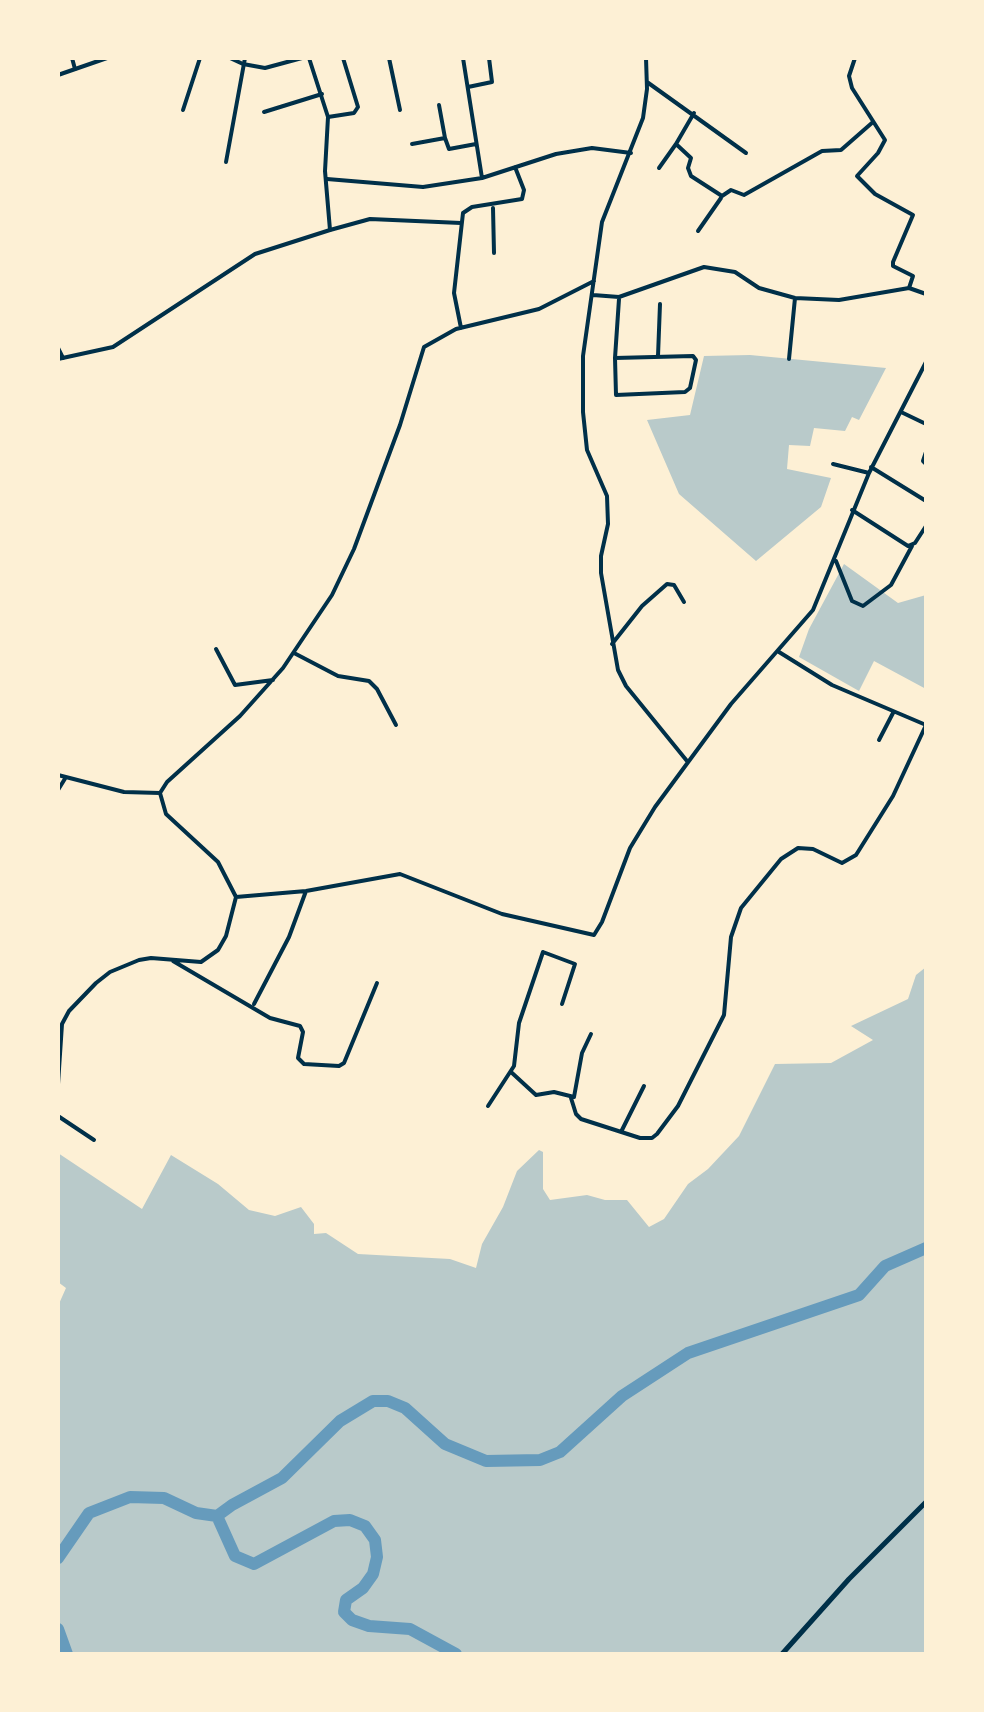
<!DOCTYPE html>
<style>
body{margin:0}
#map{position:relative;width:984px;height:1712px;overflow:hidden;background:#fdf0d5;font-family:"Roboto Serif",serif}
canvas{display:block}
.frame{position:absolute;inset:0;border:60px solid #fdf0d5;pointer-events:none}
</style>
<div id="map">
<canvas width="984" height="1712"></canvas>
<div class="frame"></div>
</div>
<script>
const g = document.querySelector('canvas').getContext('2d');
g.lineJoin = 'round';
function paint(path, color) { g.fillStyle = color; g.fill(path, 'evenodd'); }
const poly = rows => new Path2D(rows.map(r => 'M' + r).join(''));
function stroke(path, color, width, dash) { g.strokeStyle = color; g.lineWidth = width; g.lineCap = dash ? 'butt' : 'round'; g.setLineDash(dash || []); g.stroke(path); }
paint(poly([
 [750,355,886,368,859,420,852,417,845,431,814,428,810,446,789,445,787,469,831,478,821,507,756,561,679,494,647,420,690,415,704,356],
 [844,564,898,603,926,595,926,689,874,661,859,691,799,657,809,629],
 [926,967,926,1654,58,1654,58,1306,66,1288,58,1282,58,1153,142,1209,171,1155,218,1184,249,1210,275,1216,301,1207,314,1224,314,1234,326,1233,358,1254,450,1259,476,1268,482,1244,503,1207,517,1171,539,1150,543,1152,543,1189,550,1200,587,1195,605,1200,627,1200,649,1227,664,1219,688,1184,708,1169,739,1136,775,1064,831,1063,873,1040,851,1026,908,999,916,975]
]), '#b9caca');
stroke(poly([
 [217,1516,235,1556,254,1564,334,1521,350,1520,365,1526,375,1540,377,1557,373,1574,363,1588,346,1600,344,1612,352,1620,369,1626,410,1629,456,1654],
 [58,1558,89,1513,130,1497,164,1498,196,1513,217,1516,232,1505,282,1478,340,1421,373,1401,388,1401,405,1408,445,1444,486,1461,540,1460,560,1452,622,1396,688,1353,859,1295,885,1266,926,1248],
 [58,1629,67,1654]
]), '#669bbc', 12);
stroke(poly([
 [72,58,75,69],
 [389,58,400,110],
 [463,58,482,178],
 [646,58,647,89,643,118,602,222,583,356,583,412,587,450,607,496,608,524,601,556,601,573,618,670,626,686,687,761],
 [855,58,849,76,852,88,885,140,878,153,857,176,875,194,913,215,893,262,893,266,913,276,909,288],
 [647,82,746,153],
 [468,87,492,82,489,58],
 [439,105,445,138],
 [183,110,200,58],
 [264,112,322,94],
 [694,113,676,144,691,158,688,168,691,176,722,196,731,190,744,195,822,151,841,150,873,122],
 [328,117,354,113,358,107,343,58],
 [412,144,445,138,449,149,476,144],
 [226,162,245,58],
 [659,168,676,144],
 [327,179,423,187,482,178,556,154,592,148,631,153],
 [493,208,494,253],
 [330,230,370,219,461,223],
 [698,231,721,198],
 [593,295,619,297,704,267,735,272,759,288,795,298,839,300,909,288,926,294],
 [461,328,454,293,463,213,472,207,522,199,524,190,515,167],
 [58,348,63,358],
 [658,356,660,304],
 [615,358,693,356,696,360,690,388,685,392,616,395,615,358,619,299],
 [789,359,795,298],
 [901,412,926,424],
 [926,452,923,461,926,464],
 [833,464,869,473],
 [871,467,926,501],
 [852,510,908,546,915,543,926,526],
 [836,561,852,601,863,606,891,585,912,546],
 [612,644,642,606,667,584,674,585,684,602],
 [216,649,235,685,273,680],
 [779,652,832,685,926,725],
 [294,653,338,676,369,681,377,689,396,725],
 [879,740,893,713],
 [58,775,124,792,160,793],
 [58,790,66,777],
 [236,897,306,891,400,874,502,914,594,935,602,922,630,848,655,807,731,704,813,610,869,473,926,362],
 [173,961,270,1018,300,1026,303,1032,298,1058,304,1064,339,1066,344,1063,377,983],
 [254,1004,289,937,306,891],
 [511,1072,536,1095,554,1092,574,1097,582,1053,591,1034],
 [58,1084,62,1024,69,1011,96,983,110,972,139,960,151,958,201,962,218,950,226,936,236,897,218,862,166,814,160,793,167,782,240,716,283,668,332,595,354,549,400,425,424,347,456,329,539,309,594,281],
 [571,1098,576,1114,581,1119,640,1138,652,1138,657,1134,678,1106,724,1015,731,937,741,908,781,859,798,848,813,849,842,863,856,855,893,796,926,725],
 [488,1106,514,1066,519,1023,543,952,575,964,562,1004],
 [58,1116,94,1140],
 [621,1132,644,1086]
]), '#003049', 4);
stroke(poly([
 [230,58,243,64,265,68,302,58],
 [58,75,107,58],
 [58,359,113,347,255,254,330,230,325,171,328,117,309,58]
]), '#003049', 4);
stroke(poly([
 [782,1654,849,1579,926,1502]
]), '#003049', 5);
</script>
